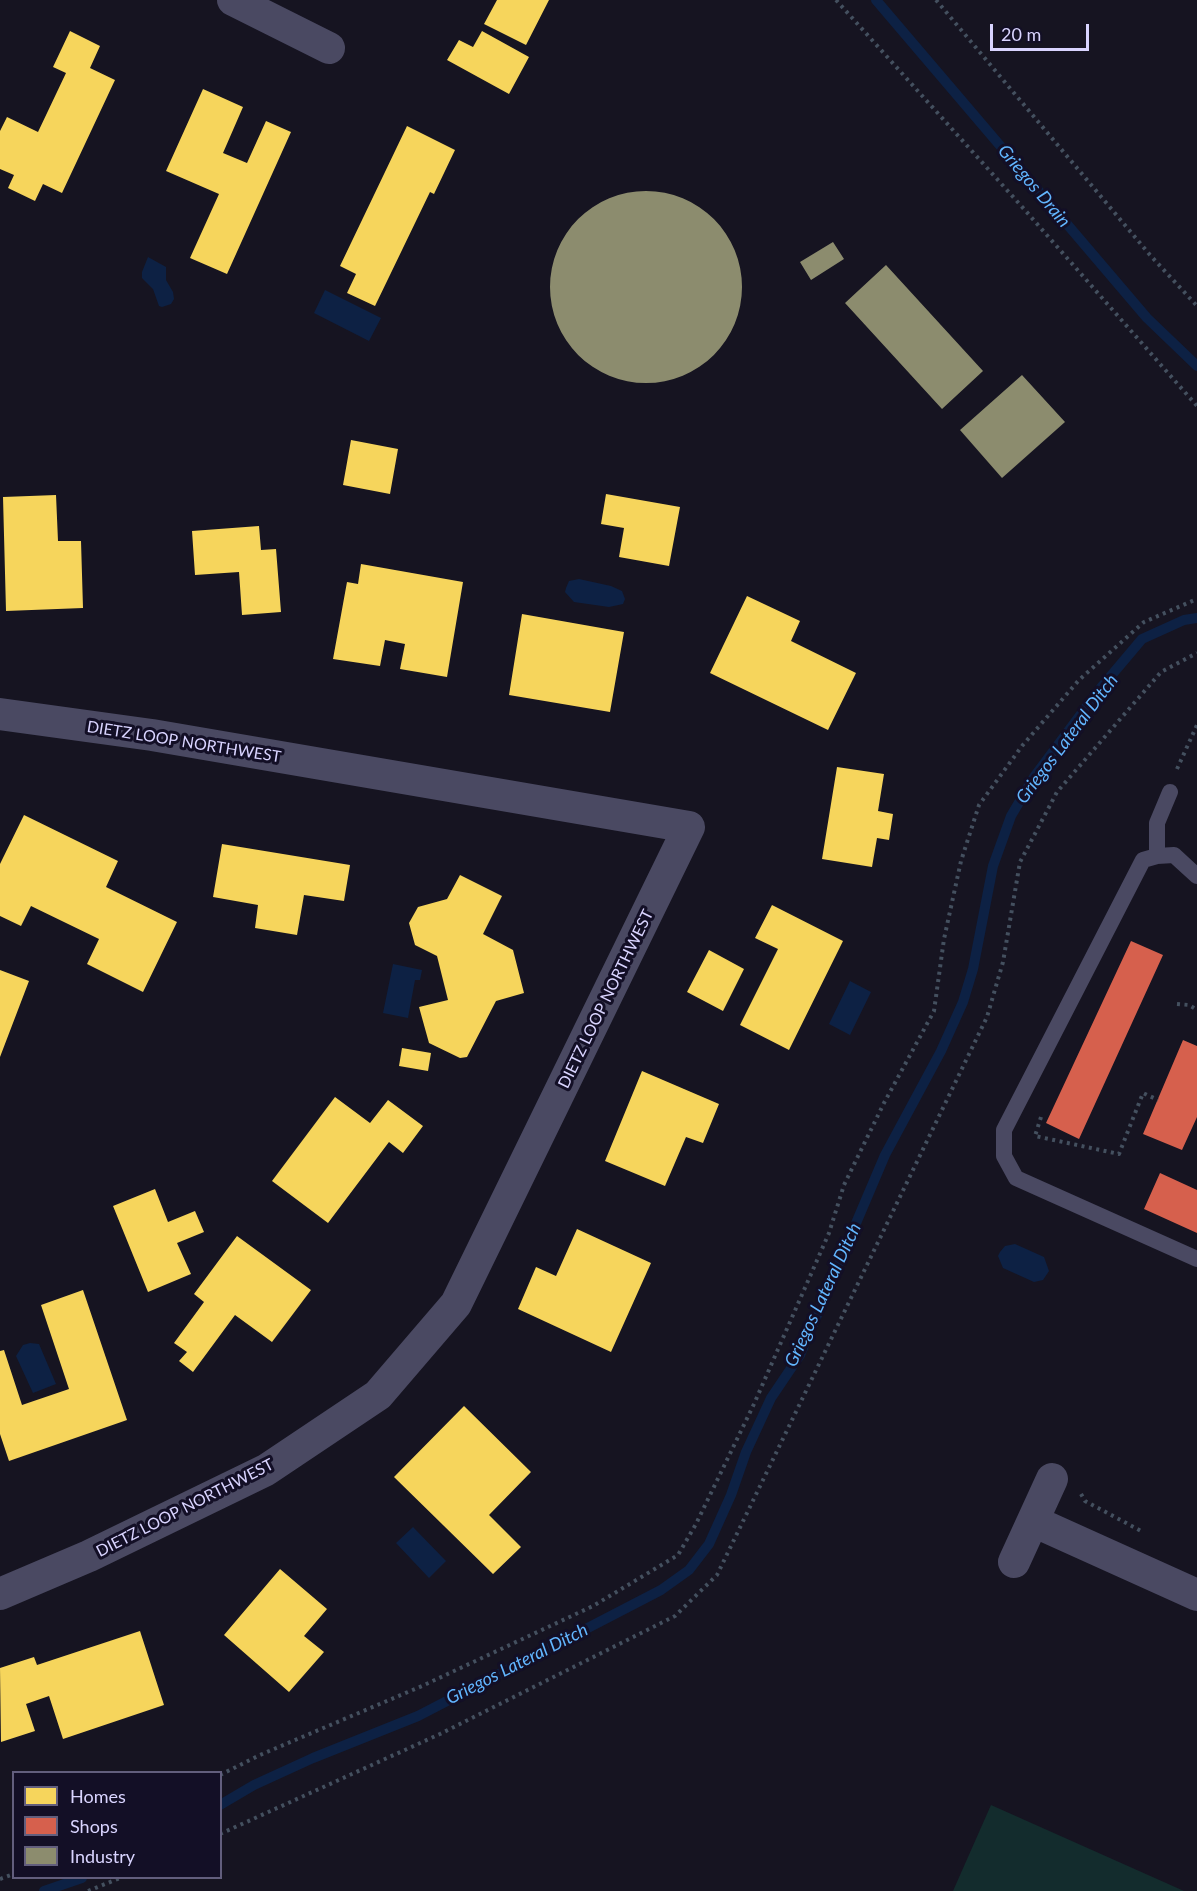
<!DOCTYPE html>
<style>
body{margin:0}
#map{position:relative;width:1197px;height:1891px;overflow:hidden;background:#161421;font-family:Lato,sans-serif}
canvas{display:block}
.legend{position:absolute;left:12px;top:1771px;width:210px;height:108px;box-sizing:border-box;background:#130f26;border:2px solid #625e7d;margin:0;padding:8px 10px;list-style:none;font-size:18px;color:#d9d4ff}
.legend li{display:flex;align-items:center;gap:12px;height:30px}
.legend b{width:30px;border:2px solid #625e7d}
.scale{position:absolute;left:990px;top:24px;width:99px;height:27px;box-sizing:border-box;border:3px solid #d9d4ff;border-top:0;padding-left:8px;font-size:18px;line-height:21px;white-space:nowrap;color:#d9d4ff;-webkit-text-stroke:4px #130f26;paint-order:stroke}
</style>
<div id="map">
<canvas width="1197" height="1891"></canvas>
<ul class="legend">
<li><b style="height:16px;background:#f6d55c"></b>Homes</li>
<li><b style="height:16px;background:#d6604d"></b>Shops</li>
<li><b style="height:16px;background:#8c8c6e"></b>Industry</li>
</ul>
<div class="scale">20 m</div>
</div>
<script>
const g = document.querySelector('canvas').getContext('2d');
g.lineJoin = 'round';
function paint(path, color) { g.fillStyle = color; g.fill(path, 'evenodd'); }
const poly = rows => new Path2D(rows.map(r => 'M' + r).join(''));
function stroke(path, color, width, dash) { g.strokeStyle = color; g.lineWidth = width; g.lineCap = dash ? 'butt' : 'round'; g.setLineDash(dash || []); g.stroke(path); }
function label(font, color, halo, rows, align = 'center') {
  g.font = font + ' Lato,sans-serif'; g.lineWidth = 6; g.setLineDash([]); g.textBaseline = 'middle'; g.strokeStyle = halo; g.fillStyle = color; for (const [text, x, y, turn = 0] of rows) {
    g.save(); g.translate(x, y); g.rotate((+turn || 0) * Math.PI / 180); g.textAlign = isNaN(turn) ? turn : align; if (halo) g.strokeText(text, 0, 0); g.fillText(text, 0, 0); g.restore();
  }
}
paint(poly([
 [991,1805,1184,1891,1185,1891,953,1891]
]), '#132c2d');
paint(poly([
 [148,257,166,267,166,280,173,292,174,299,171,304,162,307,159,306,153,289,142,278,142,272],
 [325,290,381,318,369,341,314,313],
 [579,579,611,586,622,591,625,599,623,604,609,607,574,602,565,592,566,588,569,581],
 [393,964,422,970,420,980,415,980,408,1018,383,1013],
 [850,981,871,992,850,1035,829,1024],
 [1015,1244,1044,1257,1049,1271,1043,1280,1034,1282,1003,1268,998,1256,1000,1252,1005,1246],
 [30,1343,39,1344,56,1384,33,1393,16,1356,23,1345],
 [413,1527,446,1561,429,1578,396,1543]
]), '#0d2144');
paint(poly([
 [497,0,549,0,526,45,484,24],
 [70,31,100,46,90,68,115,80,62,193,43,184,35,201,8,188,14,175,0,169,0,131,7,117,38,132,66,73,53,67],
 [482,31,529,57,509,94,447,60,459,40,473,47],
 [203,89,243,107,223,153,247,163,266,121,291,132,227,274,190,258,219,194,166,171],
 [407,126,455,150,434,194,430,192,375,306,347,293,356,274,340,266],
 [351,440,398,449,390,494,343,485],
 [606,494,680,507,669,566,619,557,624,528,601,524],
 [56,495,58,541,81,541,83,608,6,611,3,497],
 [259,526,261,550,276,549,281,612,242,615,239,572,195,575,192,531],
 [361,564,463,582,447,677,400,669,405,644,385,640,380,666,333,659,347,582,358,584],
 [747,596,800,621,791,641,856,673,828,730,710,673],
 [522,614,624,632,610,712,509,695],
 [837,767,884,774,878,811,893,814,889,840,877,838,872,867,822,859],
 [24,815,118,861,106,887,177,922,143,992,87,964,99,939,31,906,21,926,0,916,0,864],
 [222,844,350,865,344,901,304,895,297,935,255,928,258,905,213,897],
 [460,875,502,896,483,934,513,950,524,993,496,1001,467,1057,460,1058,429,1043,419,1007,448,1000,437,956,415,945,409,923,418,907,447,899],
 [772,905,843,941,789,1050,740,1025,778,949,755,938],
 [709,950,744,969,723,1011,687,992],
 [0,970,29,981,0,1057],
 [402,1048,431,1053,428,1071,399,1066],
 [642,1071,719,1104,703,1143,686,1137,665,1186,605,1161],
 [335,1097,370,1123,388,1100,423,1126,403,1153,389,1142,328,1223,272,1181],
 [155,1189,168,1222,195,1211,204,1232,177,1243,191,1274,148,1292,113,1206],
 [577,1229,651,1263,611,1352,518,1309,536,1267,556,1276],
 [237,1236,311,1290,272,1342,235,1315,193,1372,179,1361,187,1352,174,1343,204,1302,194,1294],
 [83,1290,127,1420,9,1461,0,1434,0,1351,4,1350,22,1405,69,1389,41,1305],
 [464,1406,531,1472,489,1515,521,1547,493,1574,394,1477],
 [280,1569,327,1609,304,1636,324,1652,289,1692,224,1635],
 [140,1631,164,1705,63,1739,49,1696,26,1704,35,1731,1,1742,0,1668,34,1657,37,1665]
]), '#f6d55c');
paint(poly([
 [1131,941,1163,955,1079,1139,1046,1123],
 [1183,1040,1197,1046,1197,1117,1182,1150,1143,1134],
 [1160,1173,1197,1190,1197,1233,1144,1209]
]), '#d6604d');
paint(poly([
 '550 287a96 96 0 1 1 192 0a96 96 0 1 1-192 0Z',
 [833,242,844,259,811,280,800,262],
 [886,265,983,371,942,409,845,303],
 [1022,375,1065,422,1002,478,960,430]
]), '#8c8c6e');
stroke(poly([
 [876,0,1147,318,1197,366],
 [220,1805,254,1785,313,1758,418,1716,661,1590,689,1570,709,1544,731,1495,746,1452,771,1398,800,1355,885,1155,941,1051,963,1002,973,969,993,866,1011,816,1034,777,1099,690,1142,639,1184,620,1197,618],
 [44,1891,82,1878]
]), '#0d2144', 10);
stroke(poly([
 [836,0,1024,209,1197,406],
 [936,0,1150,255,1197,306],
 [1177,769,1197,725],
 [1177,1004,1189,1005,1197,1010],
 [1041,1117,1035,1136,1119,1154,1143,1093,1158,1100],
 [1081,1494,1085,1501,1143,1532],
 [220,1775,260,1755,422,1686,593,1606,678,1555,696,1524,754,1404,829,1233,844,1185,884,1103,934,1011,944,939,961,861,979,805,1022,746,1079,680,1144,622,1197,599],
 [220,1834,440,1734,675,1616,717,1575,987,1017,1003,962,1020,862,1057,792,1161,672,1197,653],
 [0,1879,14,1874],
 [88,1891,120,1878]
]), '#44505f', 4, [3, 4.5]);
stroke(poly([
 [1157,856,1157,823,1170,792],
 [1197,876,1174,855,1157,856,1143,860,1004,1130,1004,1156,1016,1178,1197,1259]
]), '#4a4962', 16);
stroke(poly([
 [233,0,329,48],
 [0,714,152,735,689,827,456,1304,378,1395,266,1470,89,1556,0,1594],
 [1033,1521,1197,1595],
 [1014,1562,1052,1479]
]), '#4a4962', 32);
label('16px', '#d9d4ff', '#130f26', [
 ["DIETZ LOOP NORTHWEST",184,742,9],
 ["DIETZ LOOP NORTHWEST",606,999,-64],
 ["DIETZ LOOP NORTHWEST",185,1508,-27]
]);
label('italic 18px', '#62b6ff', '#130f26', [
 ["Griegos Drain",1034,186,50],
 ["Griegos Lateral Ditch",1067,739,-53],
 ["Griegos Lateral Ditch",823,1295,-65],
 ["Griegos Lateral Ditch",517,1664,-27]
]);
</script>
